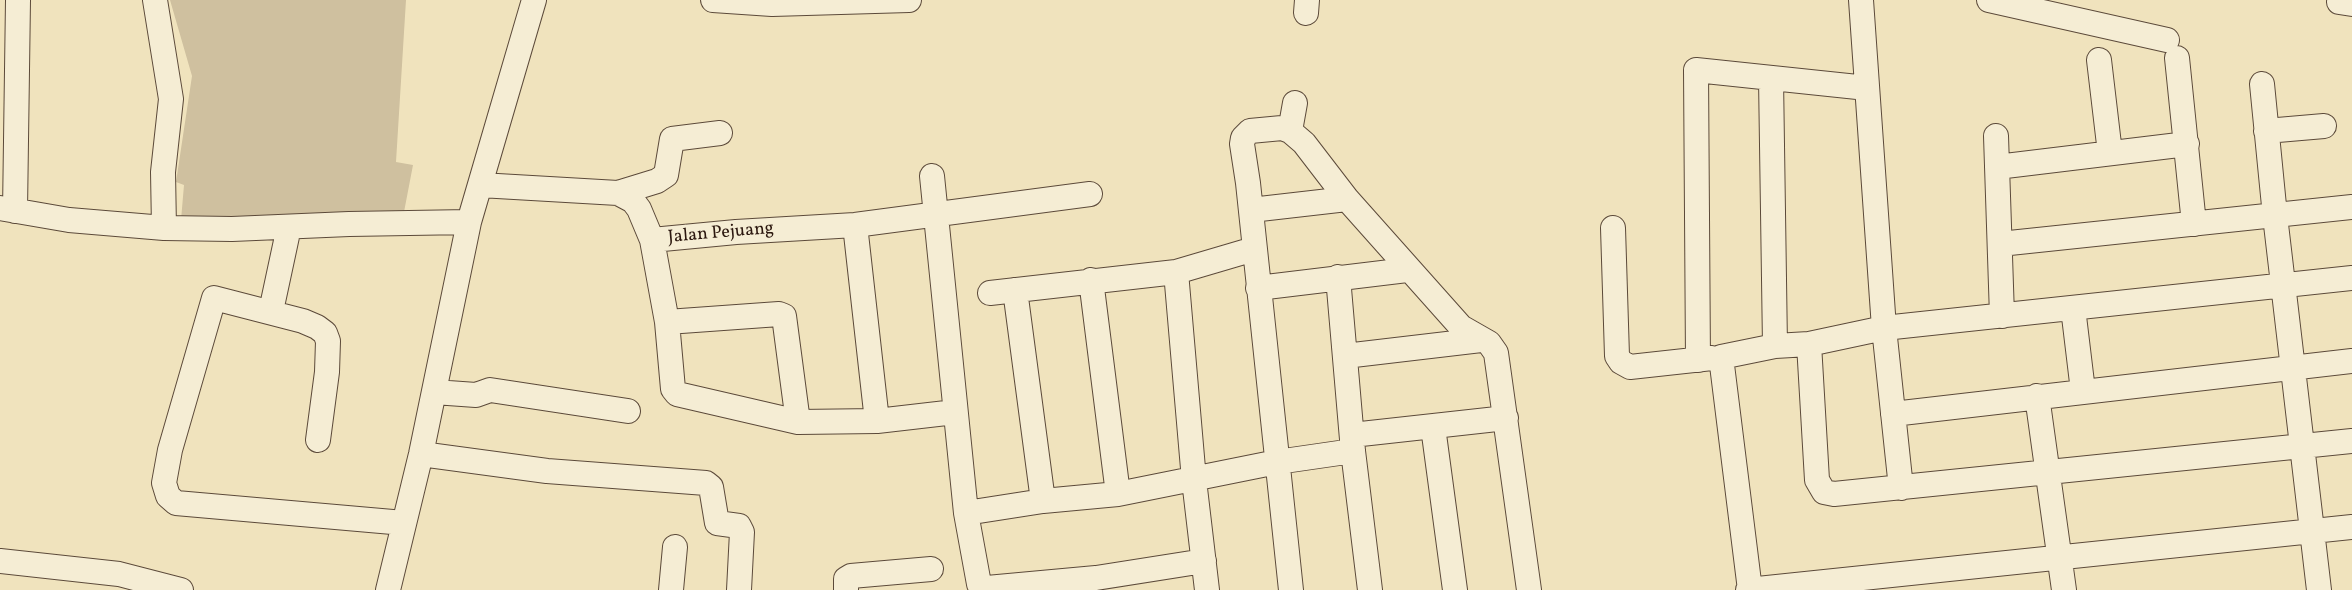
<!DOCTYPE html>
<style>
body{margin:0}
canvas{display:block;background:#f0e3bd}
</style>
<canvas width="2352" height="590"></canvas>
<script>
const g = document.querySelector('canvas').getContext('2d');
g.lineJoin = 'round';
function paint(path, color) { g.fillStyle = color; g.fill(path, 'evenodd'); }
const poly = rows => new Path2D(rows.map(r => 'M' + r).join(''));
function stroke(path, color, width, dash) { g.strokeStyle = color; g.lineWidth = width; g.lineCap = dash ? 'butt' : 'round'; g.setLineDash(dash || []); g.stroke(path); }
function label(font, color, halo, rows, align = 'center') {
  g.font = font + ' Vollkorn,serif'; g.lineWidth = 5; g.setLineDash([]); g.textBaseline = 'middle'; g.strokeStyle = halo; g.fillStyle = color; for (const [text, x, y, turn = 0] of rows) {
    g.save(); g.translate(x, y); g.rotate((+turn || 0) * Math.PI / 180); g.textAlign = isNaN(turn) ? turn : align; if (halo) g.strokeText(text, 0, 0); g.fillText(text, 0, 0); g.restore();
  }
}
paint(poly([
 [170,0,406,0,396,162,413,165,404,212,181,220,184,185,176,182,192,76]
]), '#cfc09f');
const minor = poly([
 [155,0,171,99,163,172,164,228],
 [713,0,772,4,909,0],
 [1861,0,1884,328,1901,488],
 [1989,0,2167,40],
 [2339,2,2352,4],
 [1306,13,1307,0],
 [2177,58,2194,224],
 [2099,60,2110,153],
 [1771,78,1775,346],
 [2262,84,2275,216,2319,590],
 [1290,131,1295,103],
 [2266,131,2324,126],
 [1996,136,2002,316],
 [1997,167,2187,144],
 [932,176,966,513,979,584,987,588,1096,578,1204,561],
 [480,185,618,193,633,201,639,209,652,240,736,232,855,225,1090,194],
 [618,193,657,181,666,175,672,139,720,133],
 [0,208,69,220,164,228,232,229,349,224,469,222],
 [1251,210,1347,199],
 [15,211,18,0],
 [855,225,877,421],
 [1613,228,1617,356,1621,362,1630,367,1712,358],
 [652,240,667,322,673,389,677,394,798,422,877,421,955,412],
 [2000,244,2352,207],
 [1176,272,1194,480,1207,590],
 [1338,277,1353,451,1370,590],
 [1091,280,1118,494],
 [1258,288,1407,270],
 [1015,290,1043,501],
 [990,293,1176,272,1254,249],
 [2073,308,2083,391],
 [271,311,289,227],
 [667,322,779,314,784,316,798,422],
 [1809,344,1817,480,1824,492,1834,494,2352,441],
 [1345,356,1481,340],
 [1698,360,1696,70,1867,88],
 [434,392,476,395,490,390,628,411],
 [2037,396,2064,590],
 [1893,414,2352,361],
 [1433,427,1455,590],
 [1352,435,1506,418],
 [318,440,327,372,328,341,325,333,317,327,303,321,214,298,170,450,164,483,168,496,176,503,404,523],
 [421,454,547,471,706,483,711,487,717,523,739,526,742,532,739,590],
 [966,513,1043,501,1118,494,1277,462,1353,451],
 [0,561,119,574,181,590],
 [388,590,421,454,469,222,534,0],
 [671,590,675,547],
 [846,590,846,579,851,576,931,569],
 [1291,590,1248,183,1242,144,1243,138,1250,131,1282,128,1290,131,1304,143,1347,199,1461,327,1489,343,1496,353,1529,590],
 [1748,590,2352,527],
 [1750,590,1721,357,1775,346,1809,344,1884,328,2352,278]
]);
stroke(minor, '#5c4a3a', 26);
stroke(minor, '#f5edd4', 24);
label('18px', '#2b170e', '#f5edd4', [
 ["Jalan Pejuang",721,234,-5]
]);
</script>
